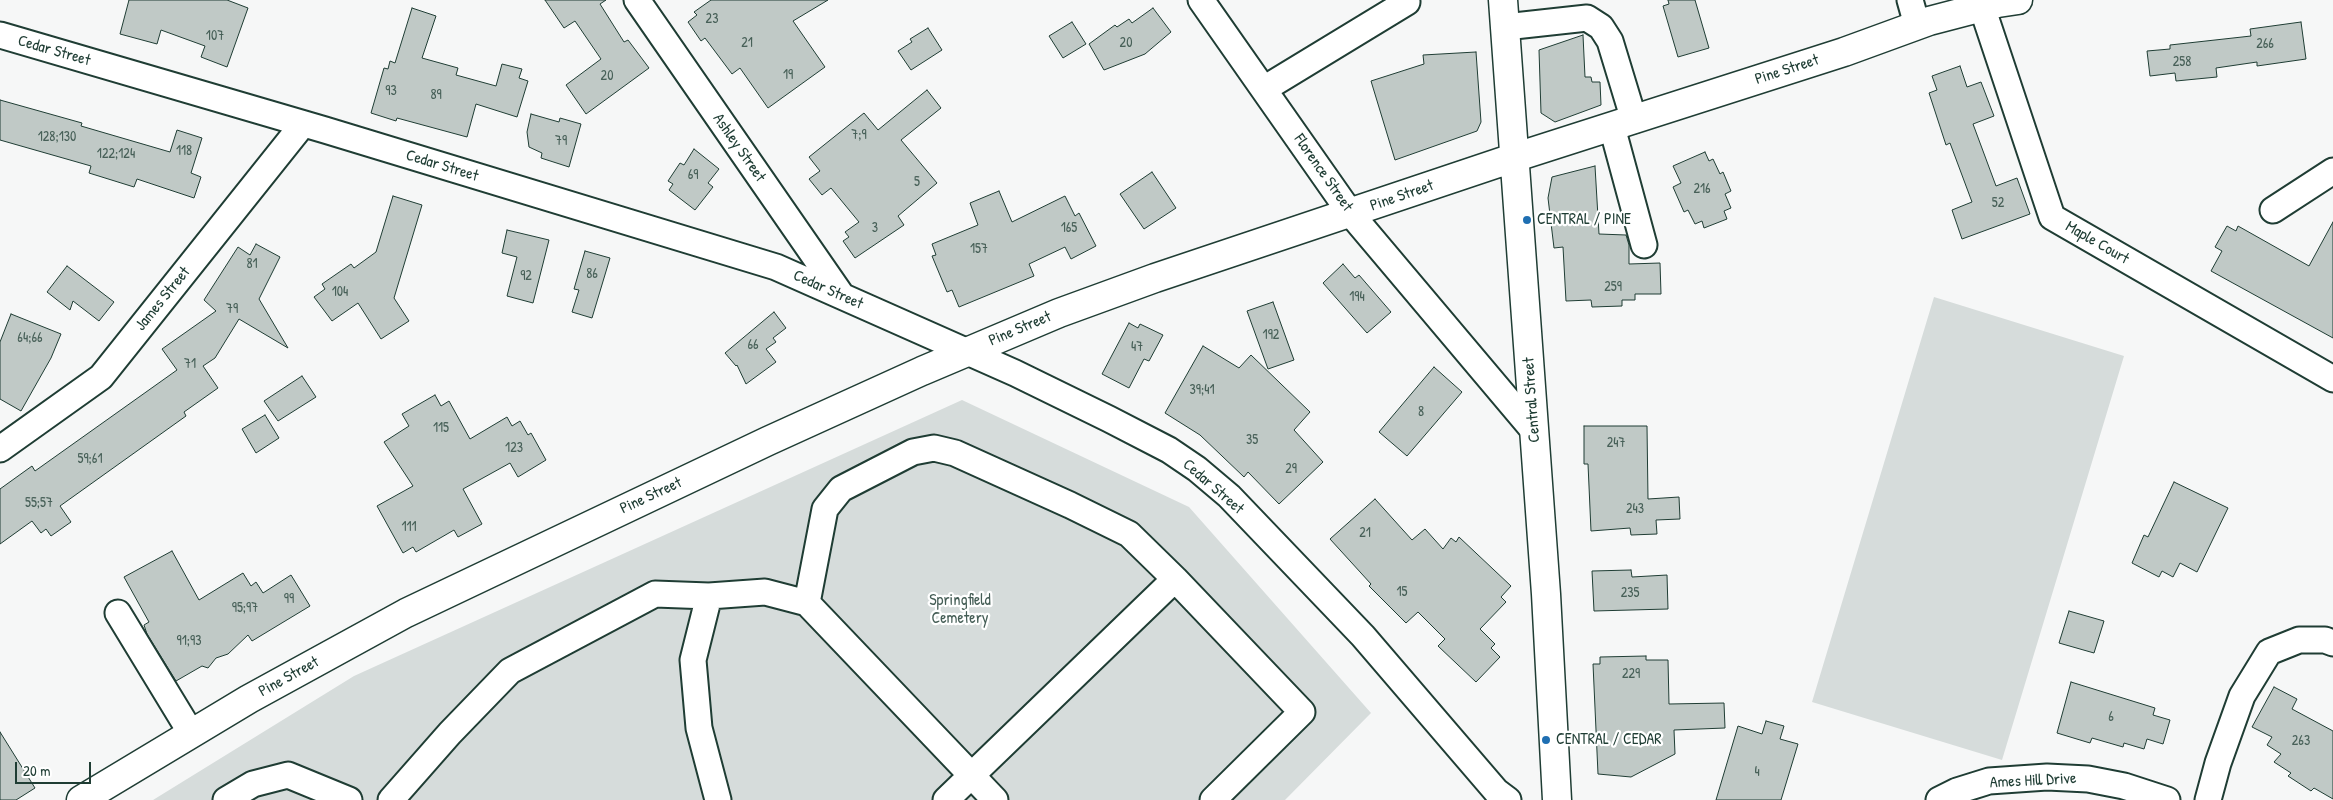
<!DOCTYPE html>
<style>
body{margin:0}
#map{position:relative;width:2333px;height:800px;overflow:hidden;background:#f6f7f7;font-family:"Patrick Hand",sans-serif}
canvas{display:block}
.scale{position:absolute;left:15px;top:762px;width:76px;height:22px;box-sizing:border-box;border:2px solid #1f3d34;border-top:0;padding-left:6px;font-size:15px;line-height:18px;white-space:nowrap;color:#1f3d34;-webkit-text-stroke:4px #fff;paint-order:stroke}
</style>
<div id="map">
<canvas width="2333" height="800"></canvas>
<div class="scale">20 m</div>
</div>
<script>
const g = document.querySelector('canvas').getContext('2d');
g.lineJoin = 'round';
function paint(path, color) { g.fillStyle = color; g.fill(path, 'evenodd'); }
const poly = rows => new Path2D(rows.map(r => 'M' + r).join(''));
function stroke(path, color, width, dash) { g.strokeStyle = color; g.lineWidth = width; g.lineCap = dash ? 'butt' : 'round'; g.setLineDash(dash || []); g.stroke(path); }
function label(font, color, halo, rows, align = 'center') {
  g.font = font + ' "Patrick Hand",sans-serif'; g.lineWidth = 4.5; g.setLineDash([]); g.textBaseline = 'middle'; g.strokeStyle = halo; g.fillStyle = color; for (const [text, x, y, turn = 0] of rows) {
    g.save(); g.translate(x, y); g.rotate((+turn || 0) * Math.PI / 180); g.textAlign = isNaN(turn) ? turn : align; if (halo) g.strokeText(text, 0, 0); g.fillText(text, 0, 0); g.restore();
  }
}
paint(poly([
 [1934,297,2124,356,2002,760,1812,702],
 [962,400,1189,507,1371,713,1285,800,153,800,354,676]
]), '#d6dcdb');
const building = poly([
 [129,0,227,0,248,8,227,67,201,57,205,46,161,30,157,44,120,34,129,0],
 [545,0,606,0,600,4,624,42,628,40,649,68,586,114,566,85,601,59,575,21,564,28,545,0],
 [711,0,828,0,793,21,825,67,768,108,740,68,732,74,705,38,701,41,688,22,697,15,694,12,711,0],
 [1668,0,1695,0,1709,48,1678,57,1663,6,1669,4,1668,0],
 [412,8,436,16,422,58,458,68,456,75,496,86,502,64,522,69,519,78,528,81,517,117,476,104,467,137,397,118,396,121,371,113,384,68,388,69,390,61,395,63,412,8],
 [1153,8,1171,32,1145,54,1104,70,1089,44,1115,25,1117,27,1129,19,1132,23,1153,8],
 [1072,22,1086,44,1063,58,1049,36,1072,22],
 [2301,22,2306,59,2257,66,2257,62,2216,68,2217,77,2176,81,2175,73,2150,76,2147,51,2170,49,2170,45,2251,36,2250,29,2301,22],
 [928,28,942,50,911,70,898,51,912,42,910,39,928,28],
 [1583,35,1585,77,1591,77,1592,82,1600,82,1601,105,1555,122,1541,113,1539,50,1583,35],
 [1476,52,1481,122,1477,131,1395,160,1371,81,1424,64,1423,55,1476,52],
 [1960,66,1967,87,1981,82,1994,116,1973,124,1996,186,2017,178,2030,214,1962,239,1952,210,1972,202,1950,143,1946,145,1929,93,1937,90,1932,76,1960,66],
 [927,90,941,108,901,140,937,183,898,216,904,225,855,258,843,241,849,237,845,232,859,222,831,188,822,195,809,179,820,171,809,157,864,113,878,130,927,90],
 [0,100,82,123,81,126,170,152,177,130,202,138,191,173,201,177,194,198,137,179,134,187,89,173,91,166,0,140,0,100],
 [531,114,559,122,560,118,581,124,569,167,541,158,542,153,529,147,527,132,531,114],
 [694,149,719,169,708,183,713,187,695,210,669,190,673,184,668,181,680,163,684,165,694,149],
 [1705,152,1709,161,1713,159,1720,174,1723,172,1731,191,1725,194,1731,208,1724,211,1727,219,1704,228,1702,221,1695,224,1688,210,1684,212,1673,187,1681,183,1673,166,1705,152],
 [1595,166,1599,234,1626,235,1629,245,1629,264,1660,263,1661,294,1635,294,1635,300,1622,300,1622,306,1592,307,1591,300,1566,301,1563,247,1554,248,1548,198,1552,177,1595,166],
 [1152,172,1176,208,1144,229,1120,194,1152,172],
 [999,191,1012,222,1065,196,1075,216,1079,213,1096,246,1071,259,1065,247,1029,264,1034,276,959,307,952,290,947,292,932,256,936,255,932,244,978,225,970,203,999,191],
 [393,196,422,205,394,298,409,321,381,339,358,303,332,321,314,297,325,289,322,284,351,264,354,268,376,252,393,196],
 [2333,222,2333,338,2211,271,2222,251,2215,247,2227,226,2236,231,2238,226,2309,266,2333,222],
 [507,230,549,240,533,303,507,296,517,257,502,253,507,230],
 [256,244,280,257,259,299,288,348,239,319,215,358,203,366,218,388,184,412,186,416,60,506,71,522,51,536,46,529,41,533,32,521,0,544,0,489,32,466,35,471,177,370,162,349,216,311,204,300,238,247,250,255,256,244],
 [585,251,610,258,592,318,572,312,579,290,574,289,585,251],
 [1343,264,1355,278,1359,275,1391,312,1367,333,1323,283,1343,264],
 [67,266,114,302,99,321,73,301,70,310,47,292,67,266],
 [1273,302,1294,360,1268,369,1247,311,1273,302],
 [774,312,786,328,773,338,776,342,766,349,776,362,746,384,737,365,736,366,725,353,774,312],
 [11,314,61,334,51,358,21,411,0,399,0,342,11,314],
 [1129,323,1138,328,1140,324,1163,335,1149,361,1144,359,1129,388,1102,374,1129,323],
 [1203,346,1239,368,1251,355,1310,412,1294,430,1323,462,1279,504,1248,472,1244,477,1200,435,1165,413,1203,346],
 [1434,367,1462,392,1407,456,1379,432,1434,367],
 [302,376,316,397,278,421,264,401,302,376],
 [435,395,441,406,449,401,470,439,507,417,512,426,520,421,528,435,531,433,546,460,518,477,510,463,463,489,482,524,458,537,454,530,416,552,413,547,403,553,377,506,413,486,384,442,409,426,402,414,435,395],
 [265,415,279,438,256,453,242,429,265,415],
 [1584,426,1647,426,1648,499,1679,497,1680,519,1656,520,1657,534,1631,535,1630,528,1591,531,1588,464,1584,464,1584,426],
 [2174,482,2228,508,2197,572,2180,563,2173,577,2162,571,2159,577,2132,563,2144,535,2148,537,2174,482],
 [1375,499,1412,540,1425,529,1443,549,1451,538,1456,542,1459,537,1511,586,1501,597,1506,602,1480,629,1495,644,1491,648,1500,657,1476,682,1438,646,1445,639,1418,612,1406,623,1369,586,1371,584,1330,539,1375,499],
 [172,551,199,600,243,573,251,586,256,582,263,593,291,575,310,606,252,641,248,635,228,654,216,658,208,668,202,666,176,681,147,634,144,625,149,622,124,577,172,551],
 [1631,570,1632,577,1667,575,1668,609,1594,611,1592,571,1631,570],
 [2069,611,2104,621,2094,653,2059,643,2069,611],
 [1646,656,1646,660,1668,660,1669,704,1724,703,1725,728,1674,730,1675,754,1631,777,1598,774,1593,664,1600,664,1600,657,1646,656],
 [2071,682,2155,708,2153,715,2170,720,2163,744,2147,739,2144,749,2124,743,2123,747,2092,738,2090,743,2057,733,2071,682],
 [2274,687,2297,699,2292,709,2333,731,2333,799,2314,788,2311,791,2288,776,2291,773,2274,762,2281,754,2267,745,2272,737,2252,727,2274,687],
 [1766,721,1784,726,1780,739,1798,744,1781,800,1716,800,1738,726,1762,734,1766,721],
 [0,732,35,788,16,800,0,800,0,732]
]);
paint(building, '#c0c9c6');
stroke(building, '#1f3d34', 1);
const minor = poly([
 [637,0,842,296],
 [1201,0,1351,214,1534,431],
 [1910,0,1917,25],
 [1982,7,2052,217,2333,379],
 [1505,27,1587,18,1601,27,1610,41,1634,120],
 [0,35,325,130,776,267,1015,373,1109,419,1169,450,1197,469,1229,496,1363,636,1496,791,1508,800],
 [1264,89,1407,2],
 [1612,127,1644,245],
 [2273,210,2333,171],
 [0,449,101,377,303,124],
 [709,596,693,660,699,728,718,800],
 [807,603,995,800],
 [118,613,191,733],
 [226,800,253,784,288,775,349,800],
 [391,800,450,733,510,671,655,594,709,596,765,592,807,603,825,509,841,489,913,452,934,448,955,453,1070,505,1129,534,1175,579],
 [946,800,1175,579,1302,712,1213,800],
 [1939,800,1957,791,1989,781,2047,777,2088,779,2124,786,2167,800],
 [2208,800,2218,763,2242,696,2269,652,2299,640,2325,640,2333,643]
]);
const major = poly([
 [1503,0,1546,594,1557,800],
 [81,800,249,699,406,613,768,441,922,371,1059,313,1155,278,1513,158,1844,52,1929,21,1998,3,2018,0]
]);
stroke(minor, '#1f3d34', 29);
stroke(major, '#1f3d34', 31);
stroke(minor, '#fff', 25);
stroke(major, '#fff', 28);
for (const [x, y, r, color] of [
 [1527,220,5,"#1f6fb2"],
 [1546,740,5,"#1f6fb2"]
]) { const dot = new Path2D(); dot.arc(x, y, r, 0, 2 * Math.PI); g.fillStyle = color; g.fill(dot); stroke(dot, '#fff', 2); }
label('14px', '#476058', null, [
 ["23",712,19],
 ["107",215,36],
 ["21",747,43],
 ["20",1126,43],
 ["266",2265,44],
 ["258",2182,62],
 ["19",788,75],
 ["20",607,76],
 ["93",391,91],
 ["89",436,95],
 ["7;9",859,135],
 ["128;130",57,137],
 ["79",561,141],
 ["118",184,151],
 ["122;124",116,154],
 ["69",693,175],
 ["5",917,182],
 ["216",1702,189],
 ["52",1998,203],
 ["3",875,228],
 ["165",1069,228],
 ["157",979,249],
 ["81",252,264],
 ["86",592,274],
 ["92",526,276],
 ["259",1613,287],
 ["104",340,292],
 ["194",1357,297],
 ["79",232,309],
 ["192",1271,335],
 ["64;66",30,338],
 ["66",753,345],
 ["47",1137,347],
 ["71",190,364],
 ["39;41",1202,390],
 ["8",1421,412],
 ["115",441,428],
 ["35",1252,440],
 ["247",1616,443],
 ["123",514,448],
 ["59;61",90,459],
 ["29",1291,469],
 ["55;57",39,503],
 ["243",1635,509],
 ["111",409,527],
 ["21",1365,533],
 ["15",1402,592],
 ["235",1630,593],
 ["99",289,599],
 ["95;97",245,608],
 ["91;93",189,641],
 ["229",1631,674],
 ["6",2111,717],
 ["263",2301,741],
 ["4",1757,772]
]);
label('16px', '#1f3d34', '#fff', [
 ["Cedar Street",54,51,16],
 ["Pine Street",1787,70,-18],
 ["Ashley Street",739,148,55],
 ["Cedar Street",442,166,17],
 ["Florence Street",1323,173,55],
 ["Pine Street",1402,196,-19],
 ["Maple Court",2097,243,30],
 ["Cedar Street",828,290,24],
 ["James Street",163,299,-51],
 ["Pine Street",1020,329,-23],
 ["Central Street",1532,400,-94],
 ["Cedar Street",1213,487,41],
 ["Pine Street",651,496,-25],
 ["Pine Street",289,677,-29],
 ["Ames Hill Drive",2033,781,-3]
]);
label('16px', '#1f3d34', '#fff', [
 ["CENTRAL / PINE",1537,220],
 ["CENTRAL / CEDAR",1556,740]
], 'left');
label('16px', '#445d55', '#fff', [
 ["Springfield",960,601],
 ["Cemetery",960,619]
]);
</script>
